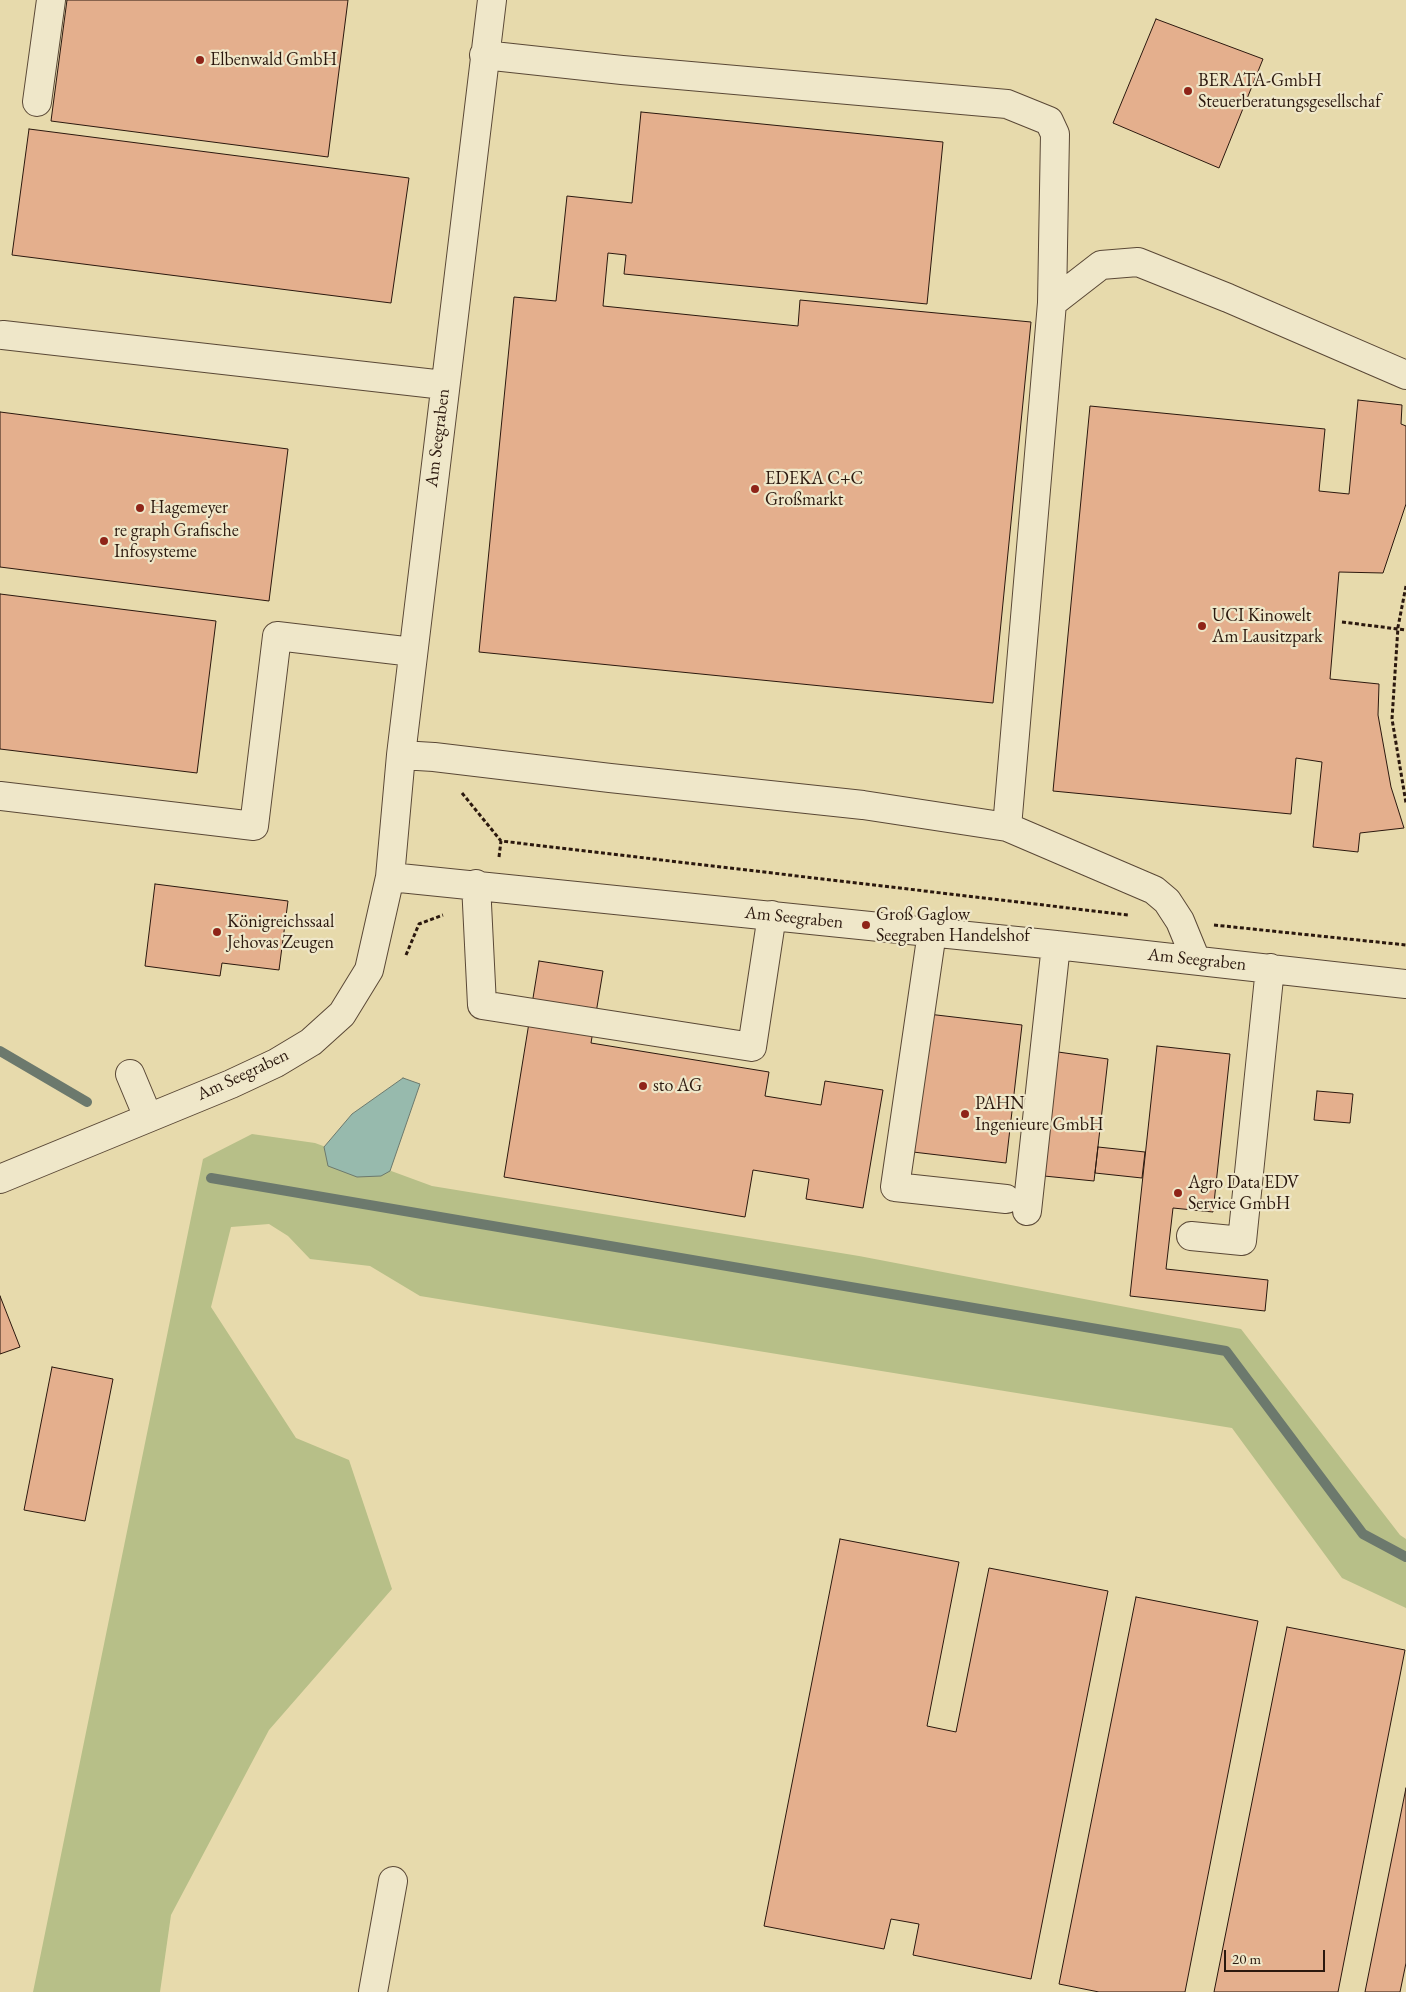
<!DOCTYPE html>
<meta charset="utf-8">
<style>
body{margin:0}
#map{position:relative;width:1406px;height:1992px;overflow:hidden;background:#e7daac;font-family:"EB Garamond",serif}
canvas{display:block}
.scale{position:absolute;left:1224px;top:1950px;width:101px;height:22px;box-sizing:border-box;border:2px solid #2b180e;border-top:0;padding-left:6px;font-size:15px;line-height:18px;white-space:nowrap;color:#2b180e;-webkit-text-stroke:4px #efe7c9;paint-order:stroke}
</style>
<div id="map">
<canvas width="1406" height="1992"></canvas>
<div class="scale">20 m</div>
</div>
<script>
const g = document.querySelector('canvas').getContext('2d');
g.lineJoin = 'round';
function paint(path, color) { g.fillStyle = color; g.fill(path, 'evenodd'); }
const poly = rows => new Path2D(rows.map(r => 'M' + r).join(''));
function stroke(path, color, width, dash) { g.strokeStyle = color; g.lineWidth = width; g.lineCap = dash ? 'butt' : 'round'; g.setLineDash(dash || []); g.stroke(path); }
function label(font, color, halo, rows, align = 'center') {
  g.font = font + ' "EB Garamond",serif'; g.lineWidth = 4.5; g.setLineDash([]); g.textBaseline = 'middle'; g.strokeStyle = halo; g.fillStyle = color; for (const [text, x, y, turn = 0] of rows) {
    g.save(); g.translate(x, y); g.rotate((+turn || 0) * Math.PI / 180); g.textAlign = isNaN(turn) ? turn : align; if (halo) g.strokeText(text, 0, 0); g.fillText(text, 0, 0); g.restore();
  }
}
paint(poly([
 [252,1134,315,1143,432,1186,859,1256,1241,1329,1400,1535,1406,1539,1406,1608,1342,1578,1232,1428,420,1296,370,1266,310,1259,288,1236,269,1224,231,1227,211,1307,296,1438,349,1460,392,1589,269,1730,171,1915,160,1992,33,1992,203,1159]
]), '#b7bf88');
const water = poly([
 [403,1078,420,1084,390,1171,381,1176,357,1177,328,1166,324,1147,352,1114,403,1078]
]);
paint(water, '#97baad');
stroke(water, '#6c796d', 1);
stroke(poly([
 [0,1051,87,1102],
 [211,1178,1226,1351,1363,1534,1406,1557]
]), '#6c796d', 10);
const building = poly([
 [67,0,348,0,328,157,51,121,67,0],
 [1156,19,1263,59,1219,168,1113,123,1156,19],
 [641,112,943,142,927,304,624,274,626,255,608,253,603,306,798,326,800,300,1031,322,993,703,479,652,514,297,556,301,567,196,632,203,641,112],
 [29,129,409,178,391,303,12,255,29,129],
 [1358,400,1402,405,1401,424,1406,426,1406,504,1383,573,1339,572,1330,679,1379,684,1378,715,1391,787,1404,828,1360,833,1358,852,1313,847,1322,762,1296,758,1291,814,1053,791,1090,406,1325,429,1319,491,1349,494,1358,400],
 [0,412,288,449,269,601,0,567,0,412],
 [0,594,216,621,197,773,0,749,0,594],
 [155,884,288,901,279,970,222,963,220,976,145,966,155,884],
 [539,961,603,971,591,1043,769,1072,765,1096,821,1105,825,1081,883,1090,863,1208,806,1199,809,1179,753,1170,745,1217,504,1177,539,961],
 [928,1014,1022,1025,1006,1163,913,1152,928,1014],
 [1157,1046,1230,1054,1213,1212,1173,1208,1166,1269,1268,1280,1265,1311,1130,1296,1157,1046],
 [1058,1052,1108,1059,1094,1181,1044,1176,1058,1052],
 [1317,1091,1353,1094,1350,1123,1314,1120,1317,1091],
 [1098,1147,1145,1152,1142,1178,1095,1173,1098,1147],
 [0,1296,20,1347,0,1354,0,1296],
 [52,1367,113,1379,85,1521,24,1510,52,1367],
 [840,1539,959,1562,927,1726,956,1732,989,1568,1108,1591,1031,1979,913,1955,919,1924,891,1919,884,1949,764,1926,840,1539],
 [1136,1597,1258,1621,1185,1992,1099,1992,1059,1984,1136,1597],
 [1287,1627,1405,1650,1338,1992,1214,1992,1287,1627],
 [1406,1788,1406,1963,1400,1992,1365,1992,1406,1788]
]);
paint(building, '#e4af8d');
stroke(building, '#2b180e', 1);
const minor = poly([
 [484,55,622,70,1007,104,1049,121,1055,134,1052,303,1007,827,1154,890,1167,901,1180,921,1196,960],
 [37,102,51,0],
 [1052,303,1101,265,1138,262,1228,298,1406,375],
 [3,335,444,385],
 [401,755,434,757,610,778,863,805,1007,827],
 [0,796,254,826,277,636,413,652],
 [390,877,1056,945,1406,984],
 [476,884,482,1005,752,1047,772,915],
 [932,932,895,1187,1006,1199],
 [130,1074,148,1117],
 [0,1179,231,1084,276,1063,311,1042,342,1014,369,970,390,877,401,755,492,0],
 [1027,1211,1056,945],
 [1191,1236,1242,1241,1270,968],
 [373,1992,393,1881]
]);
stroke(minor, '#5a4836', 30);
stroke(poly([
 [1406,586,1398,627,1392,719,1406,803],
 [1342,622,1406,630],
 [462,793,501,841,1128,915],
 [499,857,501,841],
 [1214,925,1406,945],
 [406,955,419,924,443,915]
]), '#2b180e', 3, [4, 2.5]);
stroke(minor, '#efe7c9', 28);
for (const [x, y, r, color] of [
 [200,60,5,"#8f2418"],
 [1188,91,5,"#8f2418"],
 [755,489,5,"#8f2418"],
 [140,508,5,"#8f2418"],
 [104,541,5,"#8f2418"],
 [1202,626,5,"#8f2418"],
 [866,925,5,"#8f2418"],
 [217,932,5,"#8f2418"],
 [643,1086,5,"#8f2418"],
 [965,1114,5,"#8f2418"],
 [1178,1193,5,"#8f2418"]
]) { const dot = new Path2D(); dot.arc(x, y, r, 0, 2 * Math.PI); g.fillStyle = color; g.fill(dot); stroke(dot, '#efe7c9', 2); }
label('18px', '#2b180e', '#efe7c9', [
 ["Elbenwald GmbH",210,60],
 ["BERATA-GmbH",1198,81],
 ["Steuerberatungsgesellschaf",1198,102],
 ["EDEKA C+C",765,479],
 ["Großmarkt",765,500],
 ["Hagemeyer",150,508],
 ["re graph Grafische",114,531],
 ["Infosysteme",114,552],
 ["UCI Kinowelt",1212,616],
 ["Am Lausitzpark",1212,637],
 ["Groß Gaglow",876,915],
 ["Seegraben Handelshof",876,936],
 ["Königreichssaal",227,922],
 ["Jehovas Zeugen",227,943],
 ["sto AG",653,1086],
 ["PAHN",975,1104],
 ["Ingenieure GmbH",975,1125],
 ["Agro Data EDV",1188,1183],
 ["Service GmbH",1188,1204]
], 'left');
label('18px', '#2b180e', '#efe7c9', [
 ["Am Seegraben",438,438,-83],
 ["Am Seegraben",794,918,6],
 ["Am Seegraben",1197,960,6],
 ["Am Seegraben",243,1075,-25]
]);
</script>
